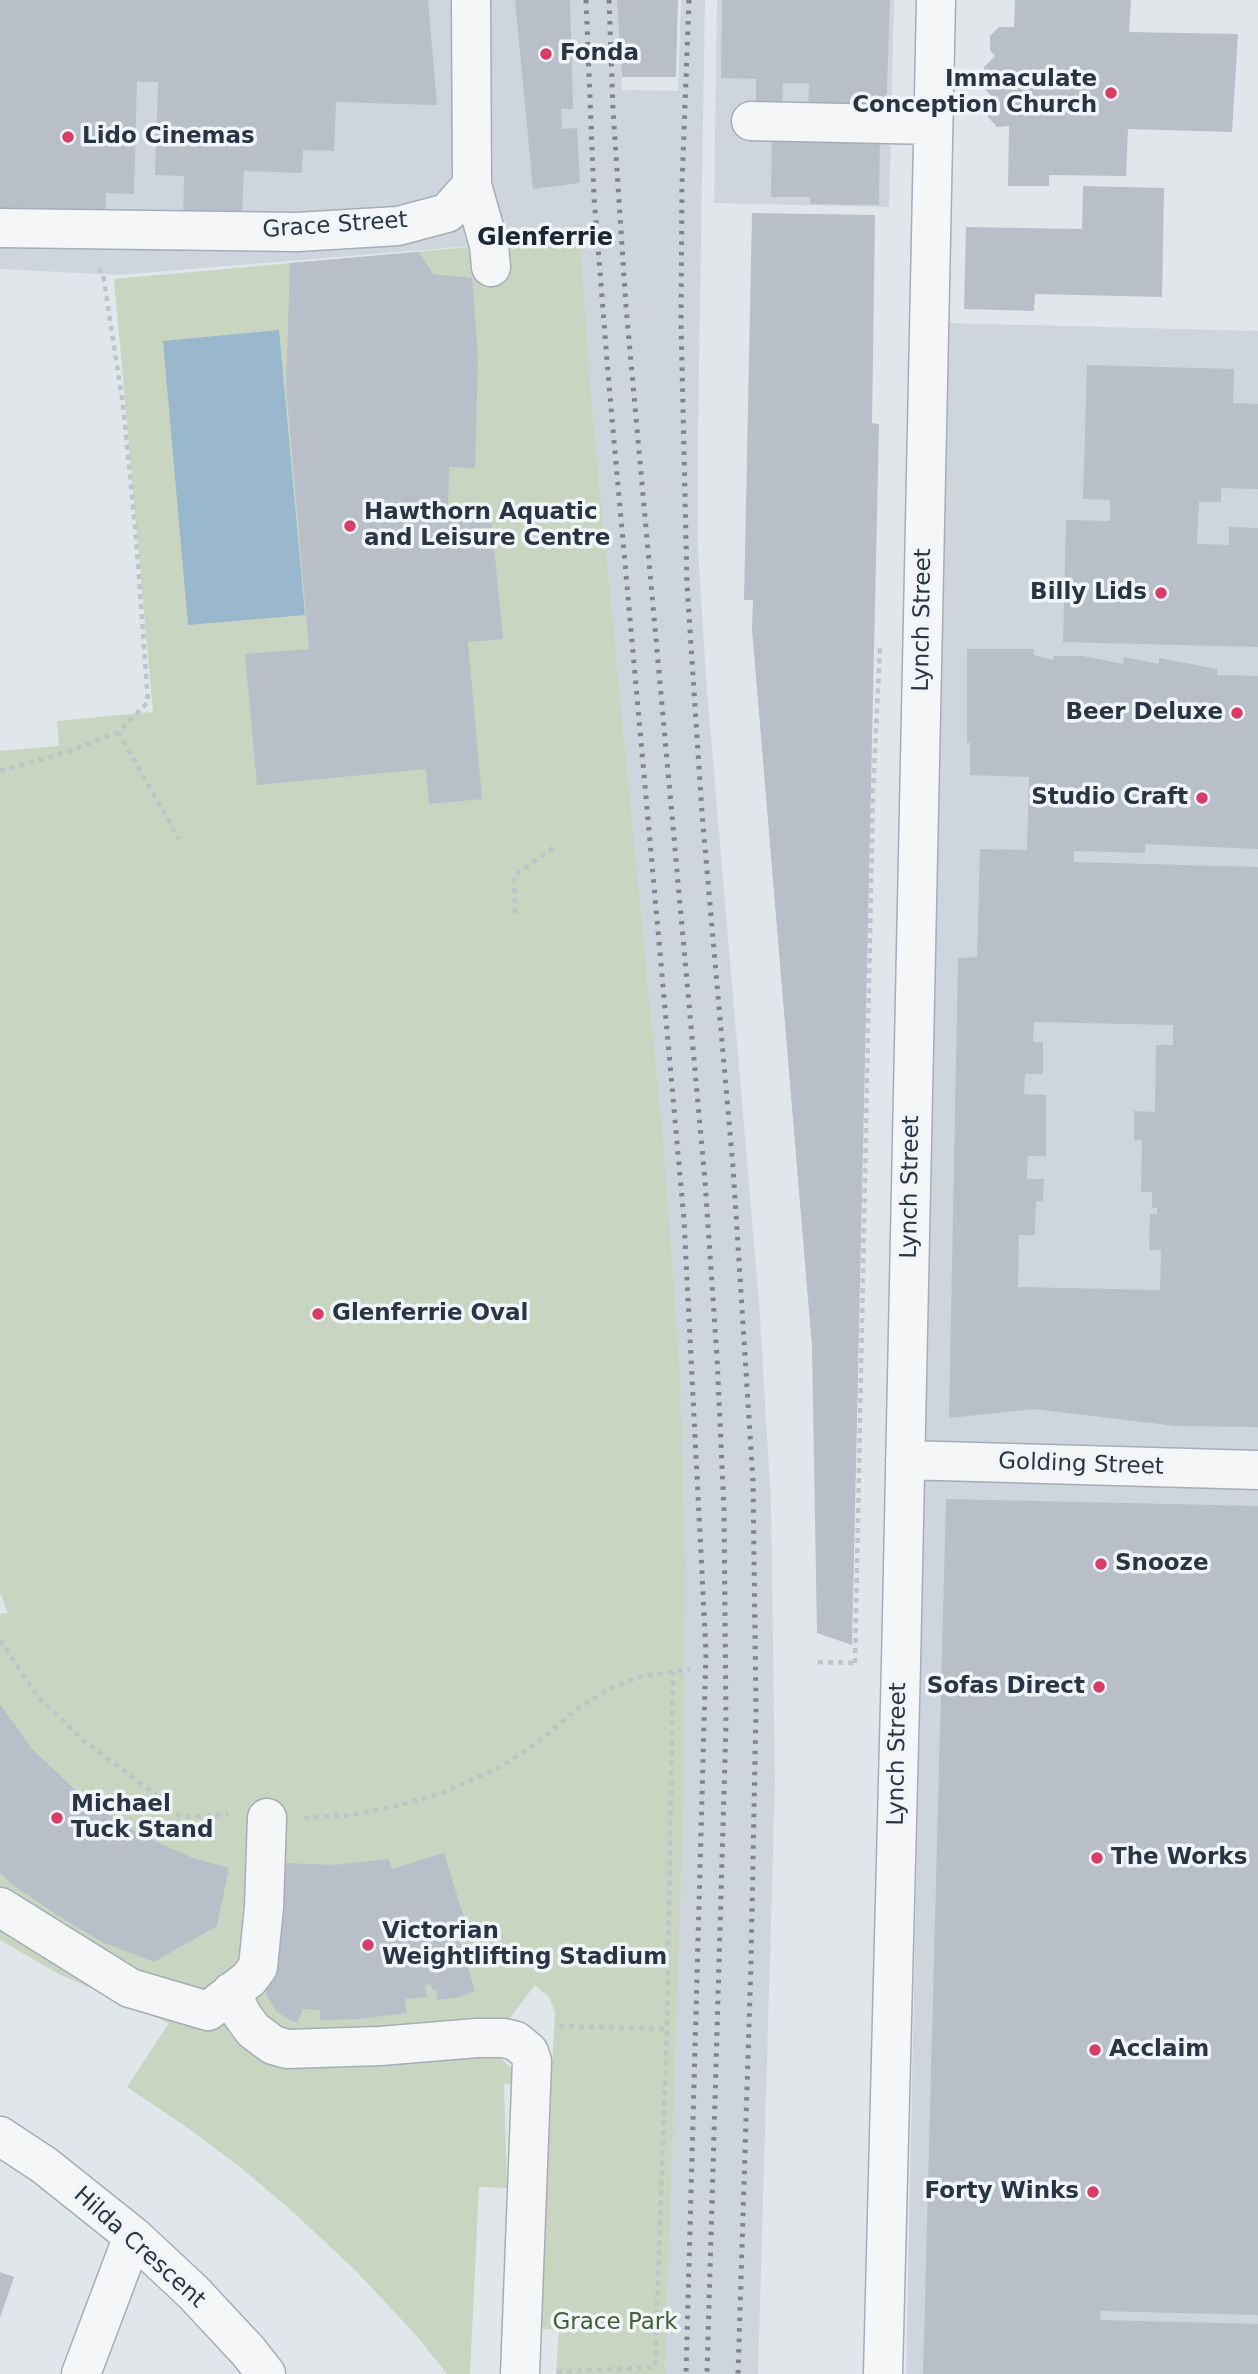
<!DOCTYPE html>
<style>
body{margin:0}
canvas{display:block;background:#e1e6eb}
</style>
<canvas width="1258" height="2374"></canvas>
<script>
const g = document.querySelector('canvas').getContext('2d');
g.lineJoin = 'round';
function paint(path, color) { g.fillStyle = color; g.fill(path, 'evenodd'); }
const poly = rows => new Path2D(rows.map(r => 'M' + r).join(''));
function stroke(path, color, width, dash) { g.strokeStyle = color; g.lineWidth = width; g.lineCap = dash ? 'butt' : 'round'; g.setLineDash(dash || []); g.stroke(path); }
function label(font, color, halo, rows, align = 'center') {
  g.font = font + ' "DejaVu Sans",sans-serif'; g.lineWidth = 7; g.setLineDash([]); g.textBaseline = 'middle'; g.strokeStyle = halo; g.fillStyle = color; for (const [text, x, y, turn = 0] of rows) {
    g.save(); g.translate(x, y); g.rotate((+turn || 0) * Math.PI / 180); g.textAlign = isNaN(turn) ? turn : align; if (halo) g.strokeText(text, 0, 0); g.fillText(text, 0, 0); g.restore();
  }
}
paint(poly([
 [0,0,620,0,622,90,678,91,681,0,705,0,698,425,698,549,706,679,759,1302,771,1504,775,1782,758,2374,665,2374,684,1799,685,1559,681,1390,665,1159,591,395,580,237,118,275,0,269],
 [717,0,894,0,889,207,714,203],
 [949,323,1258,331,1258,2374,906,2374]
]), '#cfd5dd');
paint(poly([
 [580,237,591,395,665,1159,681,1390,685,1559,684,1799,665,2374,556,2374,559,2330,537,2328,555,2012,549,1997,535,1985,480,2057,499,2057,515,2071,516,2083,504,2084,507,2188,479,2187,470,2374,447,2374,414,2333,356,2271,293,2212,240,2167,185,2126,127,2087,169,2023,59,1974,0,1940,0,1614,8,1613,0,1593,0,751,59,746,57,721,153,712,114,279]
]), '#c8d5c1');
paint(poly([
 [279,330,305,615,188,625,163,341]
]), '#99b8cd');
paint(poly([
 [0,0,428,0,437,105,336,102,334,151,303,150,302,173,244,171,242,213,183,218,184,176,155,175,158,82,137,82,134,194,106,193,105,222,0,219],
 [515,0,570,0,573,109,561,109,562,129,577,128,580,183,533,189],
 [617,0,678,0,676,77,622,77],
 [722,0,890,0,886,115,808,112,809,83,783,83,782,110,756,109,756,79,721,78],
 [1015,0,1131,0,1129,32,1238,34,1232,132,1128,129,1126,176,1049,175,1049,186,1008,186,1009,126,997,127,987,116,988,104,994,99,983,87,984,67,995,56,990,50,990,36,999,27,1014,27],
 [880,131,879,205,810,204,810,197,771,197,772,132],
 [1083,186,1164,188,1162,297,1035,294,1034,311,964,309,966,227,1082,229],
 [752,213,875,215,872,423,879,424,852,1645,817,1633,812,1347,752,629,753,600,744,600],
 [419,252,433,274,472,278,478,355,475,468,449,467,448,504,490,505,503,639,468,642,482,799,429,804,426,769,257,785,245,654,309,649,286,386,290,263],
 [1087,365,1234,369,1233,403,1258,404,1258,489,1221,488,1221,502,1199,502,1197,544,1229,545,1229,527,1258,528,1258,647,1063,642,1066,520,1110,521,1110,500,1083,499],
 [967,649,1034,649,1034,655,1053,660,1054,656,1083,656,1123,664,1124,657,1159,664,1159,658,1217,669,1217,675,1258,676,1258,849,1145,844,1145,853,1074,851,1074,862,1258,867,1258,1427,1176,1426,1034,1409,949,1418,958,958,977,957,980,849,1027,850,1029,777,970,775,970,743,967,743],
 [1034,1022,1173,1025,1173,1045,1156,1045,1155,1112,1134,1111,1134,1140,1142,1140,1141,1192,1152,1192,1152,1208,1157,1208,1157,1214,1150,1214,1149,1250,1161,1250,1160,1290,1018,1287,1019,1235,1035,1235,1036,1201,1043,1202,1044,1179,1027,1179,1028,1156,1046,1156,1046,1095,1024,1094,1025,1074,1043,1074,1043,1042,1033,1042],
 [946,1499,1258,1506,1258,2315,1101,2311,1100,2320,1258,2324,1258,2374,923,2374],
 [0,1704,32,1749,86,1800,141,1835,193,1858,229,1868,217,1926,154,1962,102,1942,57,1915,13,1885,0,1873],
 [444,1853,465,1921,455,1924,475,1991,460,1997,437,2000,436,1989,432,1990,431,1984,425,1985,427,1997,405,1999,407,2013,359,2019,320,2020,320,2010,303,2009,297,2023,286,2018,276,2011,266,1994,267,1983,273,1983,282,1863,334,1865,389,1859,392,1869],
 [0,2272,14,2277,0,2318]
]), '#b8bfc9');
const minor = poly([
 [751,121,933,125],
 [472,185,489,245,491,267],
 [0,228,297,232,398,226,447,213,472,185,471,0],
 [905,1460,1258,1470],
 [0,1907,130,1988,208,2011,249,1979,258,1967,264,1907,267,1818],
 [231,1992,242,2015,253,2030,273,2045,287,2049,380,2046,477,2038,504,2038,516,2041,529,2052,532,2061,520,2374],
 [0,2136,44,2165,133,2236,193,2292,248,2351,266,2374],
 [81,2374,133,2236],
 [883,2374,901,1663,936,0]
]);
stroke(minor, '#a6adb6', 41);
stroke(poly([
 [118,732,179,839],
 [0,771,67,752,118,732,148,702,136,537,123,405,103,274,99,269],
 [515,913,514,876,554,847],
 [0,1640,38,1697,83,1740,155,1794,175,1814,187,1817,229,1814],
 [818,1662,855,1663],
 [855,1663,873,792,880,648],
 [304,1818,348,1815,389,1808,442,1793,495,1770,538,1742,578,1708,611,1688,638,1677,690,1669],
 [559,2026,667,2029],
 [557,2372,655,2367,667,2029,673,1672]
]), '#bfc4c9', 4.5, [5, 5]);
stroke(minor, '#f4f6f8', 38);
stroke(poly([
 [586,0,594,197,609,385,684,1220,706,1652,686,2374],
 [609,0,613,109,626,307,705,1181,717,1357,724,1510,726,1724,707,2374],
 [689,0,682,184,681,321,687,584,702,813,733,1167,753,1481,756,1709,751,1962,738,2374]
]), '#798795', 5, [3.5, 7]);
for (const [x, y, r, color] of [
 [546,54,7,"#d83d66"],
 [1111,93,7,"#d83d66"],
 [68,137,7,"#d83d66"],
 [350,526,7,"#d83d66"],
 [1161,593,7,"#d83d66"],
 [1237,713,7,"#d83d66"],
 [1202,798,7,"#d83d66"],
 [318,1314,7,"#d83d66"],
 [1101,1564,7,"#d83d66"],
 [1099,1687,7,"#d83d66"],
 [57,1818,7,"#d83d66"],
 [1097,1858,7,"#d83d66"],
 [368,1945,7,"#d83d66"],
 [1095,2050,7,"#d83d66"],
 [1093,2192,7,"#d83d66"]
]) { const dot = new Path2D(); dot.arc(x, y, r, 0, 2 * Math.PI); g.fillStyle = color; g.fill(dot); stroke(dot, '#f1f4f8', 2.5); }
label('bold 23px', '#283544', '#f1f4f8', [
 ["Fonda",560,54],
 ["Immaculate",1097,80,"right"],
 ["Conception Church",1097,106,"right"],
 ["Lido Cinemas",82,137],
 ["Hawthorn Aquatic",364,513],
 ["and Leisure Centre",364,539],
 ["Billy Lids",1147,593,"right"],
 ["Beer Deluxe",1223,713,"right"],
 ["Studio Craft",1188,798,"right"],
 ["Glenferrie Oval",332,1314],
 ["Snooze",1115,1564],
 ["Sofas Direct",1085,1687,"right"],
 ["Michael",71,1805],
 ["Tuck Stand",71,1831],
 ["The Works",1111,1858],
 ["Victorian",382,1932],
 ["Weightlifting Stadium",382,1958],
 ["Acclaim",1109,2050],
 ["Forty Winks",1079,2192,"right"]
], 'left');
label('23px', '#283544', '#f1f4f8', [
 ["Grace Street",335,226,-4],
 ["Lynch Street",923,620,-89],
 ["Lynch Street",911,1187,-89],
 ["Golding Street",1081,1465,2],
 ["Lynch Street",898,1754,-89],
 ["Hilda Crescent",139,2248,42]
]);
label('23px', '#416034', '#f1f4f8', [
 ["Grace Park",615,2323]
]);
label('bold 24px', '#1a2634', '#f1f4f8', [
 ["Glenferrie",545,239]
]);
</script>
